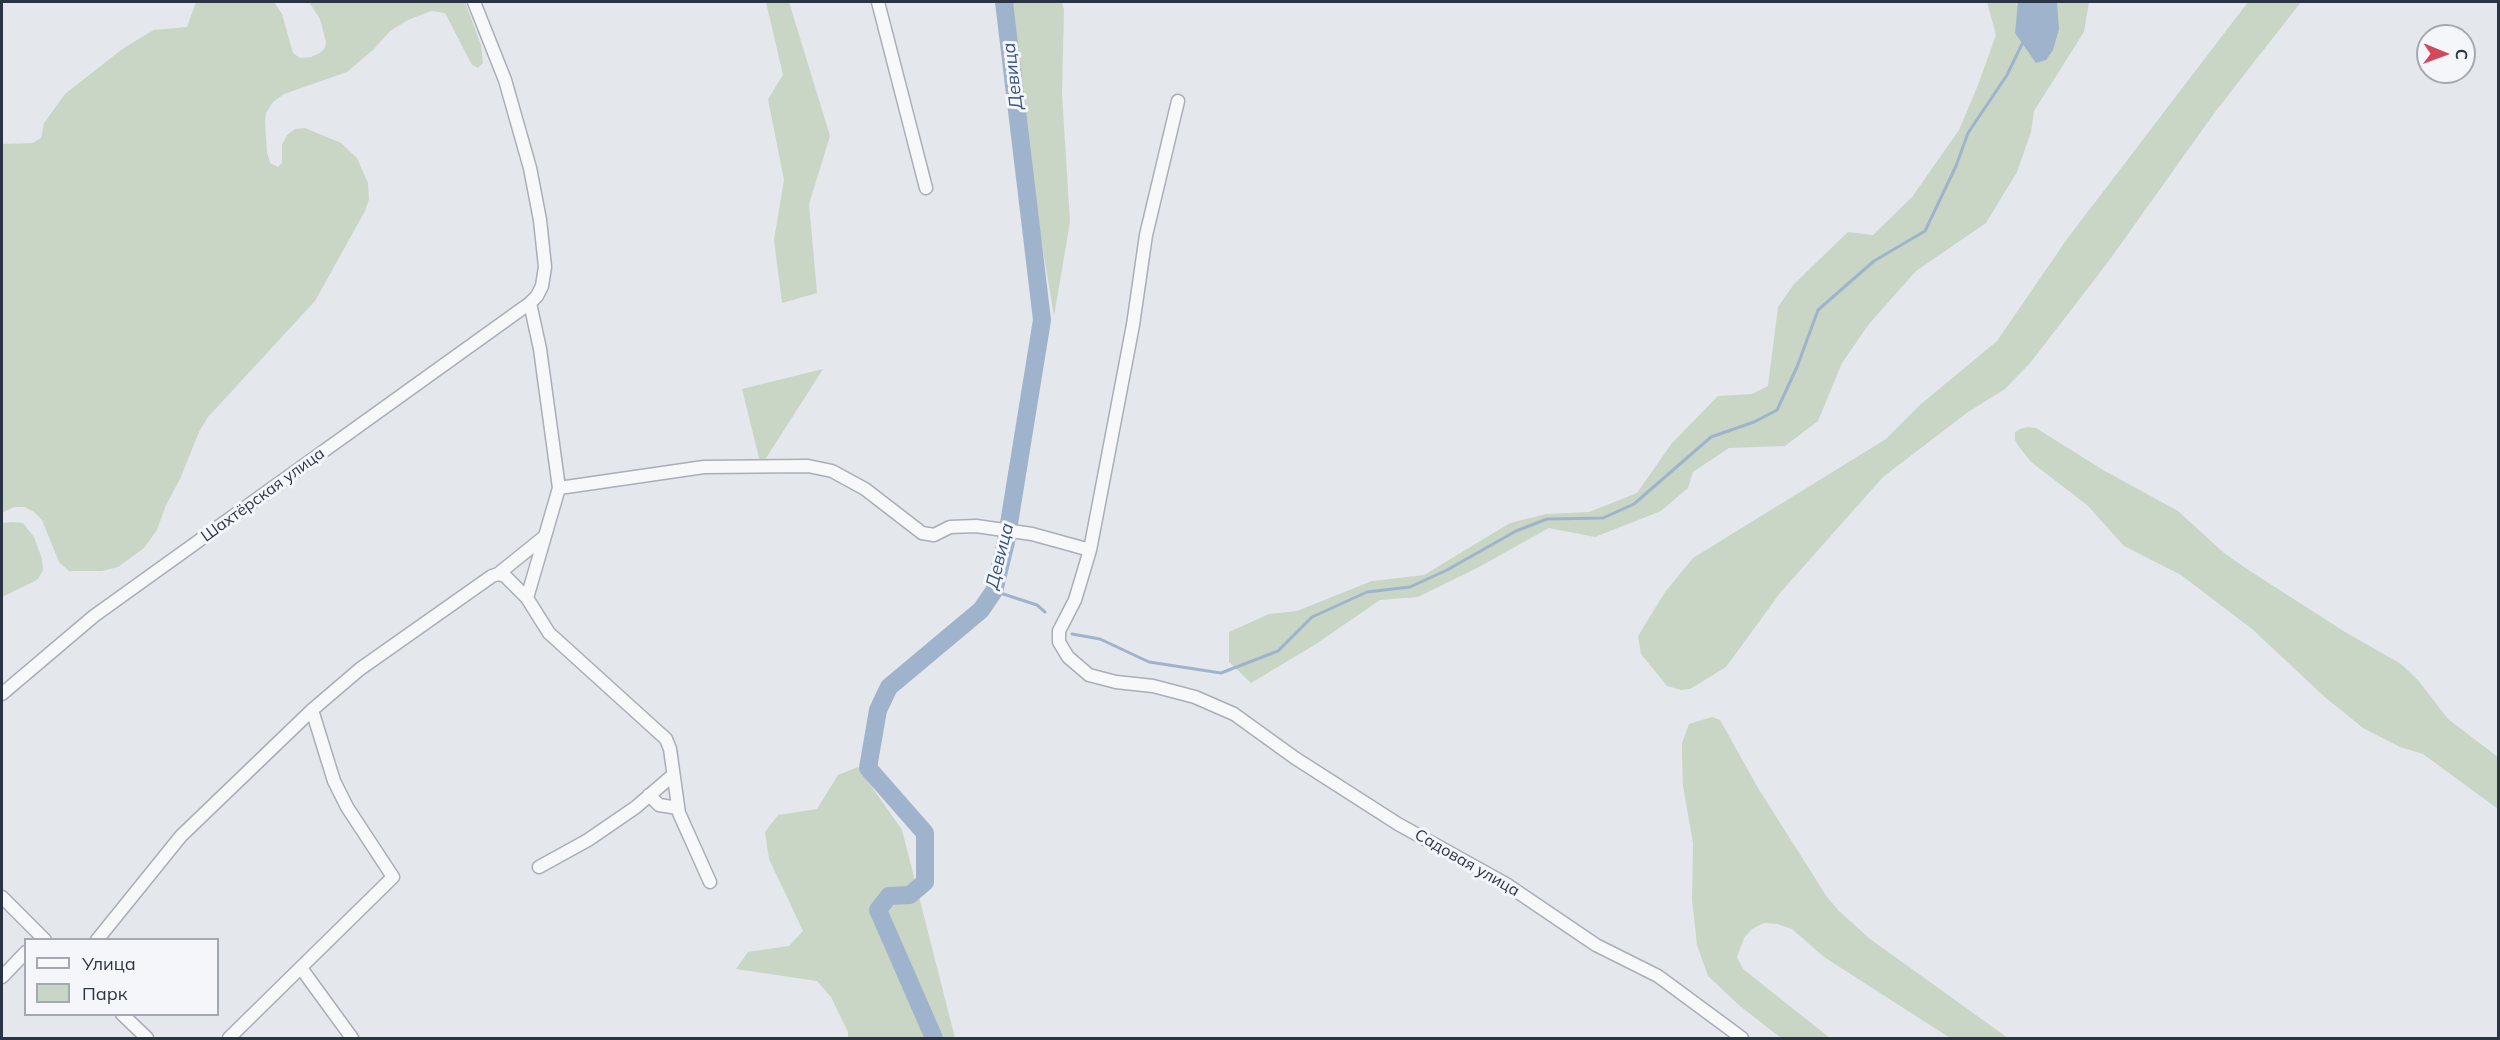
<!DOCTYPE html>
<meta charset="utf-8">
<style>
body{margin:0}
#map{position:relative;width:2500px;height:1040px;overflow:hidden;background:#e4e7ec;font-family:Mulish,sans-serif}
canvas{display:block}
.frame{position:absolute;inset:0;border:3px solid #2b3445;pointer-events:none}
.legend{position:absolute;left:24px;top:938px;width:195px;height:78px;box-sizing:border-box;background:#f4f6f9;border:2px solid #a4a8b1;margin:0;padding:8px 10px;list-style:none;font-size:18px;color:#2b3445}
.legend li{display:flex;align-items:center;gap:12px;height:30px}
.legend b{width:30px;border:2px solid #a4a8b1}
.north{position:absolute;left:2416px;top:24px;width:60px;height:60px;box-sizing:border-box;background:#f4f6f9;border:2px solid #a4a8b1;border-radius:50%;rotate:91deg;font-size:16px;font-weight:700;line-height:24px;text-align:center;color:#2b3445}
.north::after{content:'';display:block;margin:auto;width:21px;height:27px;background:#d1495b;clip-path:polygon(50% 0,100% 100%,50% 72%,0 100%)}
</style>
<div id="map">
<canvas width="2500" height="1040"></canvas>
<div class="frame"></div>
<ul class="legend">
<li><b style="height:8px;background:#f7f8fa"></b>Улица</li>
<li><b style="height:16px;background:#c9d6c5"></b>Парк</li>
</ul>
<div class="north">С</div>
</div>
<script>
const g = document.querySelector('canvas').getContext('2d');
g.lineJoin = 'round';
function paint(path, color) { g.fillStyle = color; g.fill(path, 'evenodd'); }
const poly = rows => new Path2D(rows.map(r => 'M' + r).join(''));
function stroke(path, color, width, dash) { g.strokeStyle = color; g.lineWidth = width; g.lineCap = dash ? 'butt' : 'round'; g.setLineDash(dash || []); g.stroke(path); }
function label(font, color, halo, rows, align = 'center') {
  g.font = font + ' Mulish,sans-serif'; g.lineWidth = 6; g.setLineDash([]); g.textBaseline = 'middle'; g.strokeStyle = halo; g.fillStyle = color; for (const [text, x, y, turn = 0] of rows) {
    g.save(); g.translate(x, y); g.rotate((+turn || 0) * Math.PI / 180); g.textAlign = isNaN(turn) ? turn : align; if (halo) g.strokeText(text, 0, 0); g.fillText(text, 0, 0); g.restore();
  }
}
paint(poly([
 [196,2,274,2,282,14,293,53,300,58,311,57,320,53,325,48,326,42,320,19,309,2,465,2,481,45,483,63,478,68,472,65,445,13,431,11,408,20,390,31,374,49,347,72,284,94,273,102,266,113,265,122,267,152,270,163,278,167,282,163,282,145,287,135,295,129,305,128,341,143,357,158,368,183,369,199,365,211,315,301,208,417,199,432,180,479,166,505,157,530,144,548,118,567,102,571,69,571,59,562,42,520,34,512,25,507,14,507,2,513,2,144,33,143,41,138,44,123,65,94,121,50,145,35,154,30,187,27],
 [766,2,789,2,830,136,809,204,817,293,782,303,774,240,784,180,768,99,783,75],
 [1001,2,1062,2,1064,10,1062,94,1070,222,1054,316],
 [1987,2,2089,2,2084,32,2034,111,2031,132,2017,172,1986,223,1916,271,1869,324,1842,363,1818,421,1785,446,1729,448,1693,472,1688,488,1661,511,1595,537,1549,528,1477,568,1418,597,1380,600,1316,644,1251,683,1229,662,1229,632,1269,614,1297,611,1372,581,1424,575,1510,523,1546,514,1589,512,1637,493,1672,443,1718,396,1752,394,1768,386,1778,307,1794,284,1848,232,1873,235,1912,197,1959,130,1978,85,1996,35],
 [2248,2,2301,2,2215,112,2108,262,2031,362,2005,389,1968,412,1883,477,1780,593,1726,667,1690,689,1681,690,1667,686,1641,654,1638,636,1665,592,1693,558,1886,439,1921,404,1997,341,2067,239],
 [823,369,761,466,742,389],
 [2028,427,2036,428,2103,470,2178,511,2224,553,2250,571,2345,632,2401,664,2418,680,2448,719,2498,757,2498,809,2423,754,2400,747,2363,728,2326,698,2252,629,2181,575,2124,546,2087,505,2031,462,2020,448,2015,440,2015,432,2020,429],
 [13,522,23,523,34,537,42,559,43,570,38,579,33,582,2,597,2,523],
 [1712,717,1720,720,1758,788,1827,897,1839,911,1870,939,2008,1038,1950,1038,1824,957,1792,929,1777,924,1764,923,1752,929,1744,938,1737,957,1743,969,1830,1038,1781,1038,1740,1006,1708,976,1697,945,1692,899,1693,843,1683,786,1682,754,1682,743,1689,724],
 [858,767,902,830,955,1038,848,1038,848,1032,831,997,817,981,736,969,748,952,789,946,803,931,769,859,765,832,778,815,817,809,838,775]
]), '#c9d6c5');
paint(poly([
 [2018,2,2057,2,2059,29,2053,50,2046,60,2036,63,2015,33]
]), '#9fb4cc');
stroke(poly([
 [994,591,1037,605,1045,612],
 [1072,634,1100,639,1149,662,1221,673,1278,651,1312,617,1367,592,1410,587,1447,570,1516,531,1547,519,1603,518,1634,504,1711,437,1754,422,1777,410,1797,367,1818,310,1874,261,1925,231,1956,166,1968,133,2007,75,2023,42]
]), '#9fb4cc', 3);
stroke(poly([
 [934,1038,878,910,889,896,910,895,925,882,925,833,868,768,878,710,889,687,981,610,994,591,1006,542,1042,320,1004,2]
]), '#9fb4cc', 18);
const minor = poly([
 [878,2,926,188],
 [1178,101,1146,235,1133,325,1090,550,1075,600,1059,631,1059,642,1068,657,1089,675,1116,682,1153,686,1195,697,1234,714,1295,758,1398,824,1506,884,1596,945,1658,976,1742,1038],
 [530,303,540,349,559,488,527,598,549,633,666,739,670,749,679,813,710,882],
 [559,488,704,467,808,466,832,471,865,489,922,533,934,535,950,527,976,526,1032,534,1090,550],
 [498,574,544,537],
 [2,694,94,616,530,303,537,296,542,286,545,267,540,220,530,168,505,80,474,2],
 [649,795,659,805,678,808],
 [539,867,588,840,636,807,673,775],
 [2,897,45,940],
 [97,940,181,836,312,710,360,669,492,576,498,574,505,576,527,598],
 [301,968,352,1038],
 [2,977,26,952],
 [122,1014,147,1038],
 [229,1038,393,877,347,807,334,781,312,710]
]);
stroke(minor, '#a9aeb7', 15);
stroke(minor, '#f7f8fa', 12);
label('16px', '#2b3445', '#f4f6f9', [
 ["Шахтёрская улица",263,495,-36],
 ["Садовая улица",1467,863,30]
]);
label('italic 18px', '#34527a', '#f4f6f9', [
 ["Девица",1013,76,-97],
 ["Девица",1000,556,-76]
]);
</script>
